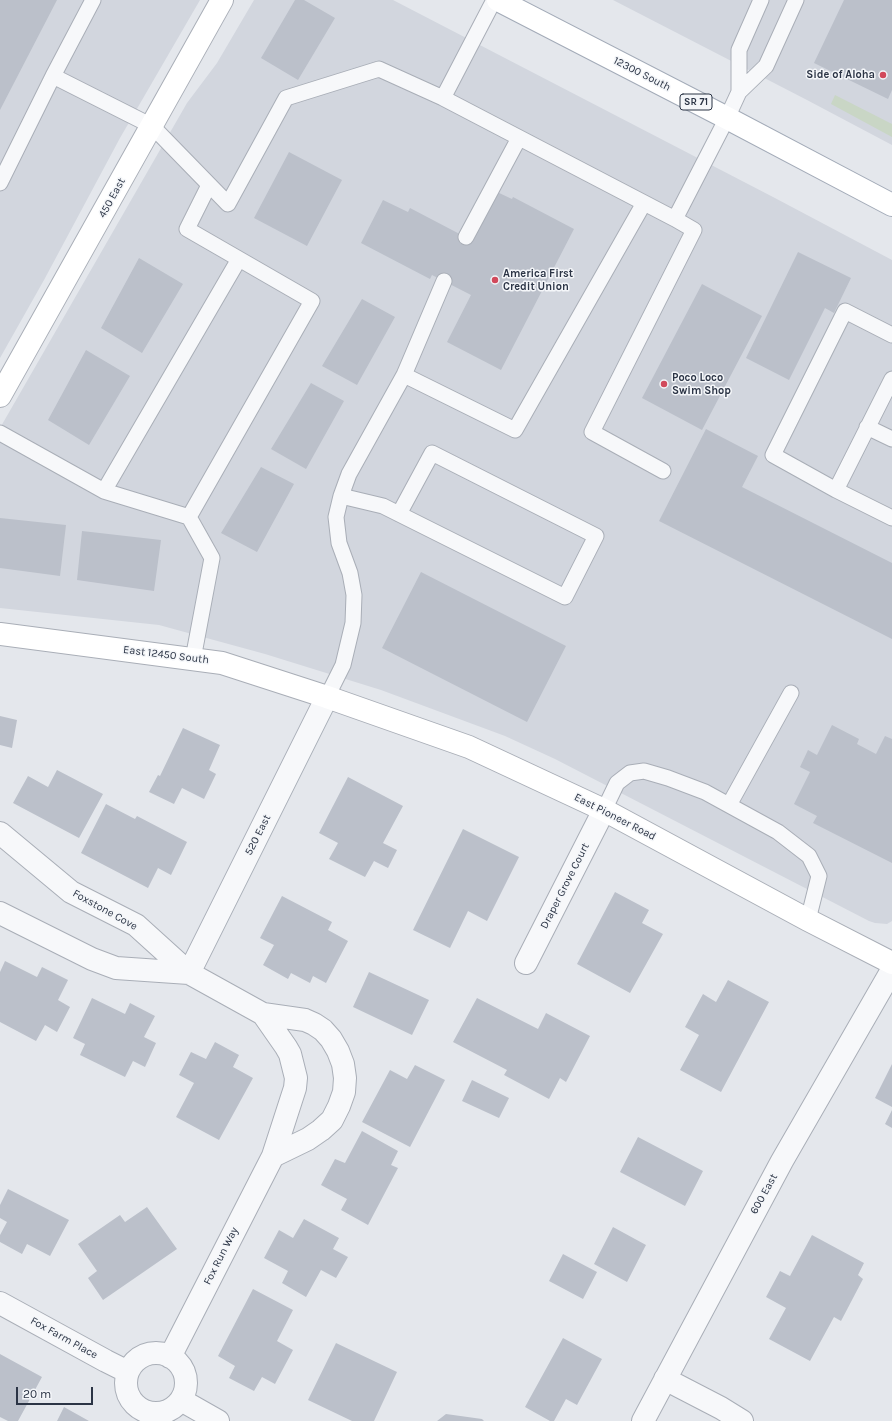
<!DOCTYPE html>
<style>
body{margin:0}
#map{position:relative;width:892px;height:1421px;overflow:hidden;background:#e4e7ec;font-family:Karla,sans-serif}
canvas{display:block}
.scale{position:absolute;left:16px;top:1387px;width:77px;height:18px;box-sizing:border-box;border:2px solid #2b3445;border-top:0;padding-left:5px;font-size:12px;line-height:14px;white-space:nowrap;color:#2b3445;-webkit-text-stroke:3px #f4f6f9;paint-order:stroke}
</style>
<div id="map">
<canvas width="892" height="1421"></canvas>
<div class="scale">20 m</div>
</div>
<script>
const g = document.querySelector('canvas').getContext('2d');
g.lineJoin = 'round';
function paint(path, color) { g.fillStyle = color; g.fill(path, 'evenodd'); }
const poly = rows => new Path2D(rows.map(r => 'M' + r).join(''));
function stroke(path, color, width, dash) { g.strokeStyle = color; g.lineWidth = width; g.lineCap = dash ? 'butt' : 'round'; g.setLineDash(dash || []); g.stroke(path); }
function label(font, color, halo, rows, align = 'center') {
  g.font = font + ' Karla,sans-serif'; g.lineWidth = 3; g.setLineDash([]); g.textBaseline = 'middle'; g.strokeStyle = halo; g.fillStyle = color; for (const [text, x, y, turn = 0] of rows) {
    g.save(); g.translate(x, y); g.rotate((+turn || 0) * Math.PI / 180); g.textAlign = isNaN(turn) ? turn : align; if (halo) g.strokeText(text, 0, 0); g.fillText(text, 0, 0); g.restore();
  }
}
paint(poly([
 [0,0,200,0,120,138,44,280,0,358],
 [254,0,393,0,773,197,892,260,892,921,887,924,875,923,869,921,555,759,505,736,381,690,265,654,159,625,0,608,0,428,187,103,217,63],
 [613,0,892,0,892,145,807,100]
]), '#d2d6de');
paint(poly([
 [835,95,892,124,892,137,831,104]
]), '#c9d6c5');
paint(poly([
 [0,0,57,0,0,110],
 [295,0,304,0,335,18,298,80,261,58],
 [844,0,892,0,892,90,888,99,814,63],
 [289,152,342,180,307,246,254,218],
 [497,192,512,199,513,197,574,229,501,370,447,342,471,295,432,275,430,279,361,243,383,200,408,212,410,208,473,241],
 [798,252,851,278,834,313,825,308,789,380,746,358],
 [139,258,183,284,142,353,101,328],
 [702,284,762,316,702,430,642,398],
 [362,299,395,317,357,385,322,366],
 [86,350,130,376,89,445,48,420],
 [311,383,344,401,306,469,271,449],
 [706,429,758,456,742,487,892,563,892,639,659,521],
 [261,467,294,484,257,552,221,533],
 [0,518,66,525,60,576,0,568],
 [82,531,161,540,154,591,77,580],
 [421,572,566,646,527,722,382,648],
 [0,716,17,720,12,748,0,745],
 [832,725,859,739,857,744,876,754,885,736,892,739,892,863,813,823,817,816,794,804,810,772,800,767,808,750,817,755],
 [183,728,220,745,209,770,216,774,204,799,182,788,174,804,149,792,158,775,160,776],
 [57,770,103,794,79,838,13,803,28,776,48,787],
 [348,777,403,806,383,843,397,850,388,868,374,861,365,877,329,859,338,843,319,833],
 [106,804,135,819,137,816,187,842,171,875,158,868,148,888,81,853],
 [463,829,519,857,487,921,468,911,450,948,413,930],
 [615,892,649,910,642,923,663,934,630,993,577,964],
 [282,896,332,922,328,930,348,941,326,983,313,976,310,983,291,973,288,979,263,965,274,945,260,938],
 [5,961,37,977,42,967,68,980,58,1000,70,1007,57,1032,45,1025,36,1041,0,1022,0,972],
 [369,972,429,1000,412,1035,353,1007],
 [728,980,769,1002,721,1092,680,1070,699,1035,685,1027,703,994,716,1002],
 [92,998,125,1014,130,1003,155,1016,144,1037,156,1043,145,1067,133,1061,125,1077,80,1055,85,1044,73,1038],
 [477,998,538,1029,546,1013,590,1036,566,1082,560,1078,549,1099,504,1075,507,1070,453,1042],
 [215,1042,239,1055,233,1067,253,1078,219,1140,176,1117,194,1083,179,1075,191,1052,206,1059],
 [892,1064,892,1107,875,1098],
 [415,1065,445,1080,410,1147,362,1122,390,1070,407,1079],
 [472,1080,509,1098,499,1118,462,1101],
 [892,1110,892,1128,885,1124],
 [362,1131,398,1151,391,1165,398,1168,368,1225,341,1210,347,1199,321,1185,335,1159,345,1163],
 [638,1137,703,1171,685,1206,620,1172],
 [8,1189,69,1220,50,1256,27,1244,22,1254,0,1242,0,1235,7,1222,0,1218,0,1205],
 [147,1207,177,1249,103,1300,88,1278,97,1271,78,1244,120,1215,125,1222],
 [304,1219,339,1238,333,1249,348,1257,336,1278,321,1270,306,1297,282,1283,288,1271,264,1258,279,1230,293,1238],
 [613,1227,646,1245,627,1282,594,1264],
 [812,1235,864,1263,858,1275,863,1279,841,1321,834,1317,810,1361,769,1339,786,1308,766,1297,780,1271,790,1276],
 [563,1254,597,1272,583,1299,549,1281],
 [253,1289,293,1310,277,1341,293,1350,275,1384,262,1377,254,1391,229,1378,235,1366,218,1356],
 [563,1338,602,1359,577,1405,566,1399,554,1421,550,1421,525,1407],
 [336,1343,397,1372,374,1421,352,1421,308,1400],
 [0,1354,42,1377,18,1421,8,1421,0,1417],
 [64,1407,89,1421,57,1421],
 [446,1414,482,1419,484,1421,437,1421]
]), '#bbc0ca');
const lane = poly([
 [53,76,93,0],
 [739,92,739,50,761,0],
 [443,98,675,219,727,118,739,92,766,66,796,0],
 [0,183,53,76,152,126,228,204,286,98,379,69,443,98,494,0],
 [466,237,519,138],
 [404,375,444,281],
 [892,379,836,490,892,518],
 [867,427,892,439],
 [0,433,104,491,189,517,312,301,187,229,209,185],
 [663,471,592,432,694,230,675,219],
 [836,490,773,455,845,311,892,335],
 [104,491,239,259],
 [341,496,383,506,565,597,596,536,432,453,399,514],
 [189,517,212,558,193,659],
 [327,697,343,665,353,623,354,595,350,573,339,543,336,517,341,496,349,474,404,375,515,430,644,203],
 [729,805,791,693],
 [604,810,617,783,630,773,644,771,668,778,705,792,778,832,809,856,819,876,808,920]
]);
const street = poly([
 [0,833,71,892,136,925,189,973,263,1014,305,1020,314,1024,323,1030,331,1039,338,1051,343,1064,345,1078,344,1092,339,1106,332,1120,321,1130,308,1139,273,1156],
 [0,913,92,959,116,968,189,973],
 [526,963,604,810],
 [189,973,327,697],
 [0,1303,106,1361,128,1372],
 '126 1383a30 30 0 1 1 60 0a30 30 0 1 1-60 0Z',
 [170,1357,273,1156,295,1088,296,1078,290,1054,286,1047,263,1014],
 [665,1379,721,1408,742,1421],
 [181,1400,218,1421],
 [643,1421,782,1161,892,970]
]);
const secondary = poly([
 [0,396,222,0],
 [0,634,222,663,327,697,469,747,604,810,808,920,892,963]
]);
const primary = poly([
 [498,0,727,118,892,205]
]);
stroke(lane, '#a9aeb7', 17);
stroke(street, '#a9aeb7', 24);
stroke(secondary, '#a9aeb7', 24);
stroke(primary, '#a3abb8', 24);
stroke(lane, '#f7f8fa', 15);
stroke(street, '#f7f8fa', 22);
stroke(secondary, '#fff', 22);
stroke(primary, '#fff', 22);
for (const [x, y, r, color] of [
 [883,75,4,"#d1495b"],
 [495,280,4,"#d1495b"],
 [664,384,4,"#d1495b"]
]) { const dot = new Path2D(); dot.arc(x, y, r, 0, 2 * Math.PI); g.fillStyle = color; g.fill(dot); stroke(dot, '#f4f6f9', 1.5); }
for (const [x, y, w] of [
 [696,102,32]
]) { const box = new Path2D(); box.roundRect(x - w / 2, y - 8, w, 16, 3); g.fillStyle = '#f4f6f9'; g.fill(box); stroke(box, '#2b3445', 1); }
label('bold 10px', '#2b3445', null, [
 ["SR 71",696,102]
]);
label('11px', '#2b3445', '#f4f6f9', [
 ["12300 South",642,74,27],
 ["450 East",112,198,-61],
 ["East 12450 South",166,655,7],
 ["East Pioneer Road",615,817,27],
 ["520 East",258,835,-63],
 ["Draper Grove Court",565,886,-63],
 ["Foxstone Cove",105,910,29],
 ["600 East",764,1194,-61],
 ["Fox Run Way",221,1256,-63],
 ["Fox Farm Place",64,1338,29]
]);
label('bold 11px', '#2b3445', '#f4f6f9', [
 ["Side of Aloha",875,75,"right"],
 ["America First",503,274],
 ["Credit Union",503,287],
 ["Poco Loco",672,378],
 ["Swim Shop",672,391]
], 'left');
</script>
